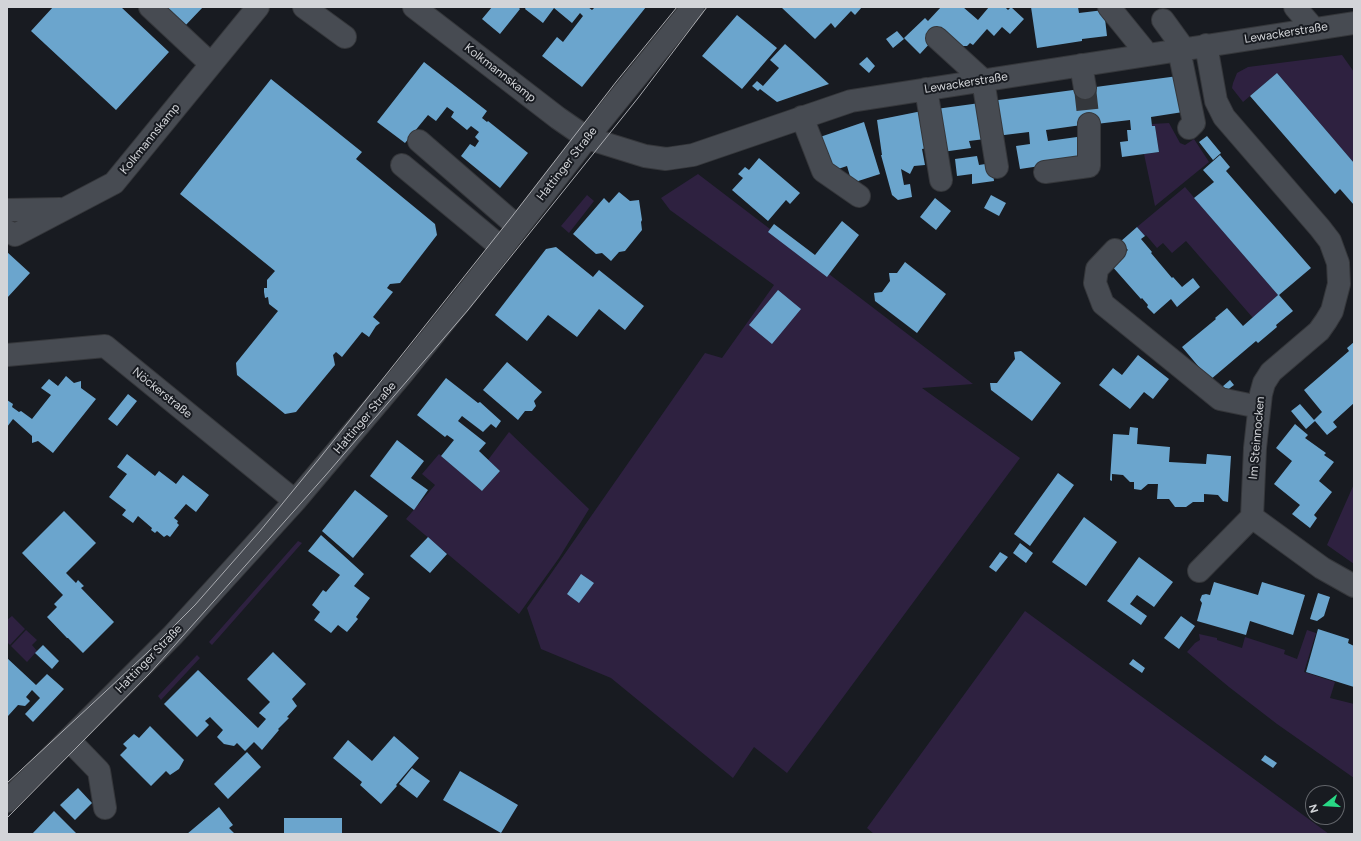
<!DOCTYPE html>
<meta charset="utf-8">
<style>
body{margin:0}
#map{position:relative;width:1361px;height:841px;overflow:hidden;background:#181b21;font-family:Figtree,sans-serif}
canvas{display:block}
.frame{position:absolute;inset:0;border:8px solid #d2d4d8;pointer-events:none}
.north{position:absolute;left:1305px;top:785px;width:40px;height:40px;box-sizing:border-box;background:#181b21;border:1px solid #62656a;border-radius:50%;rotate:253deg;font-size:11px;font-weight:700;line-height:16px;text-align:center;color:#d2d4d8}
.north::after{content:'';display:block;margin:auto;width:14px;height:18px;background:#28d885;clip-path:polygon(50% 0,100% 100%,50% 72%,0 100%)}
</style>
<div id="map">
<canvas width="1361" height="841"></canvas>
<div class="frame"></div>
<div class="north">N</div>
</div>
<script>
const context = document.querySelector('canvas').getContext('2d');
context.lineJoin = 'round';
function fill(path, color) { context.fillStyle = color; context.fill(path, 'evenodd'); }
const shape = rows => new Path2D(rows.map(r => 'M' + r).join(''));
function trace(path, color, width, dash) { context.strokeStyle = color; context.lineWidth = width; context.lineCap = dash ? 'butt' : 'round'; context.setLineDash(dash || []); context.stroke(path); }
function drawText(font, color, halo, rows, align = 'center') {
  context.font = font + ' Figtree,sans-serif'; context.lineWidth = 4; context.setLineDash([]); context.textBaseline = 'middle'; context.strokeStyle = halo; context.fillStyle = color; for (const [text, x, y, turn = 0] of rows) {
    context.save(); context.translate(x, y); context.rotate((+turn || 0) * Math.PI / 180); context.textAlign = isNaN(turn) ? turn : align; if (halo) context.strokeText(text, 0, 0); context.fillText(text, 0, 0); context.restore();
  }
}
fill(shape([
 [1342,55,1354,72,1354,163,1277,73,1243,102,1232,88,1233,83,1237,73,1248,67],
 [1169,123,1180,143,1185,145,1194,139,1209,162,1155,206,1144,154,1159,152,1155,126,1152,126,1152,124],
 [698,174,973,384,922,388,1020,458,787,773,754,747,733,778,611,678,541,649,527,608,705,353,722,358,774,285,670,210,661,198],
 [1185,187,1278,295,1253,318,1186,241,1172,253,1163,243,1157,248,1146,235,1145,236,1137,227],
 [587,195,594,201,569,233,561,226],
 [509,432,589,509,559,558,519,614,406,519,435,485,422,474,439,454,482,491,500,471,488,460],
 [1354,484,1354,564,1327,545],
 [298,541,302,543,212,645,209,642],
 [1025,611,1329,834,874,834,867,828],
 [12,616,25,629,10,645,7,642,7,620],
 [26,630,37,640,32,645,37,651,27,662,11,646],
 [1307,630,1316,633,1304,672,1335,682,1330,698,1354,704,1354,778,1277,724,1229,687,1187,652,1195,643,1200,640,1199,634,1217,638,1217,640,1242,648,1245,637,1285,650,1284,654,1297,659],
 [197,655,200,658,161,700,158,696]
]), '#2e2140');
fill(shape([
 [53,7,121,7,169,52,116,110,31,31],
 [160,7,203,7,183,28],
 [492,7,518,7,520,9,500,34,482,19],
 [526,7,588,7,592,10,595,7,646,7,582,87,542,56,557,37,563,42,583,16,580,13,572,23,554,8,543,23,525,9],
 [781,7,862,7,855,15,851,11,835,28,831,23,815,39],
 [941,7,963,7,978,20,989,7,1005,7,1008,10,1011,7,1024,19,1010,34,1002,27,994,36,987,29,973,45,970,43,967,46,960,46,932,41,920,54,904,38,925,18,928,21],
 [1031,7,1078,7,1079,13,1104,10,1107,36,1082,39,1082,41,1037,48],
 [737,15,777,48,742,89,702,56],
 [897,31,904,39,893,48,886,39],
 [785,44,794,52,829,84,777,102,760,89,758,91,752,86,757,81,763,86,779,68,770,60],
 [867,57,875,66,869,73,859,64],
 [424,62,487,111,482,118,487,122,488,121,528,153,500,188,461,156,470,144,475,147,479,141,475,137,479,132,471,126,467,130,451,117,454,112,447,107,436,121,428,115,405,143,377,122],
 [1277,73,1354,163,1354,205,1340,189,1335,194,1250,96],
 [1178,76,1183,112,1151,117,1152,126,1155,126,1159,152,1122,157,1120,142,1128,141,1127,130,1131,130,1130,120,1096,124,1096,123,1046,130,1048,141,1077,137,1080,160,1020,169,1016,146,1030,144,1029,132,996,136,991,101],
 [271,79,362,152,356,159,435,224,437,235,400,283,390,284,387,288,393,292,373,317,380,323,376,326,369,337,362,332,342,357,336,352,333,355,335,365,296,412,285,414,237,375,236,363,278,311,269,304,268,297,265,298,264,292,264,288,267,288,267,280,275,271,180,194],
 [980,103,985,139,969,141,971,148,942,152,936,109],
 [922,111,927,148,922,149,925,165,914,166,910,174,901,169,904,185,910,184,912,197,898,200,892,195,881,155,882,155,877,120],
 [864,122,880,174,852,183,847,166,832,171,820,137],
 [1207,136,1221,153,1213,160,1199,142],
 [1220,155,1230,167,1226,171,1311,268,1279,295,1293,311,1276,325,1277,327,1258,343,1256,341,1210,380,1182,347,1216,319,1215,318,1227,308,1243,326,1278,295,1194,198,1214,182,1203,170],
 [977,156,979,165,992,163,994,181,972,184,972,174,957,176,955,159],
 [759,158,800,193,790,204,786,200,768,221,732,190,743,178,738,174,745,167,749,170],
 [619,192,630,201,639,200,642,220,641,222,642,230,625,251,619,252,611,261,602,253,596,254,573,234,604,198,609,203],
 [991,195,1006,203,999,216,984,208],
 [935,198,951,211,936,230,920,217],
 [842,221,859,235,827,277,768,232,774,224,815,255],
 [1137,227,1145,236,1141,239,1152,252,1151,253,1172,278,1173,277,1182,287,1193,278,1200,287,1177,307,1171,299,1154,314,1147,307,1148,305,1142,298,1141,299,1111,265,1128,250,1120,242],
 [556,247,593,277,599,270,644,306,625,330,599,309,577,337,548,315,527,341,495,315,546,249],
 [7,252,30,273,7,298],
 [905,262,946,294,917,333,875,301,874,293,882,292,890,281,889,273,897,273],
 [778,290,801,309,772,344,749,325],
 [1354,342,1354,403,1333,422,1337,427,1327,435,1315,421,1306,429,1291,411,1300,404,1314,420,1322,412,1304,390,1349,351,1347,348],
 [1021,351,1061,383,1032,421,991,390,990,383,997,383,1015,359,1014,352],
 [1138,355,1169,379,1153,399,1144,392,1130,409,1099,385,1113,368,1122,375],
 [507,362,542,392,534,401,536,406,532,411,525,411,518,420,483,390],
 [66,376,74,383,81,381,81,388,96,399,53,453,38,441,32,443,32,436,13,419,7,427,7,400,13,404,12,407,19,412,21,411,32,419,51,395,41,388,49,379,58,386],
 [446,378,478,403,480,402,501,421,496,428,491,424,483,432,462,416,458,421,486,443,479,451,500,471,482,491,441,456,454,440,447,435,445,437,417,415],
 [1230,380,1234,385,1226,391,1222,387],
 [128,394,137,401,117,426,108,419],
 [1295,424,1308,435,1305,438,1326,453,1324,455,1334,462,1319,481,1332,492,1314,515,1317,518,1310,528,1292,514,1300,505,1274,484,1292,461,1276,448],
 [1130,427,1138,428,1137,444,1170,447,1169,462,1206,464,1207,454,1231,456,1228,502,1223,501,1218,495,1204,494,1204,502,1193,502,1186,507,1175,507,1169,499,1157,499,1158,484,1148,484,1141,490,1134,489,1134,482,1130,482,1123,475,1112,474,1112,481,1110,480,1113,434,1129,435],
 [397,440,424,461,411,478,428,490,414,510,370,476],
 [127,454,155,476,159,471,176,484,183,475,209,495,196,512,186,504,174,518,178,521,177,523,179,525,170,537,167,535,164,537,157,531,155,533,151,530,152,528,138,516,133,523,122,515,126,510,109,497,127,474,117,467],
 [1058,473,1074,485,1030,546,1014,534],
 [355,490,388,516,353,558,322,531],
 [64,511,96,543,66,573,76,583,78,580,84,586,81,588,114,622,83,653,68,638,67,638,47,617,57,607,54,604,63,595,22,553],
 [1084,517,1117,542,1086,586,1052,562],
 [321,535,364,574,354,586,370,598,356,617,358,619,347,632,338,625,331,633,314,620,320,612,312,605,323,590,326,592,340,575,308,551],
 [428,537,447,554,430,573,410,556],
 [1020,543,1033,553,1026,563,1013,553],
 [1000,552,1008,557,996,572,989,567],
 [1139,557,1173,582,1154,607,1137,595,1130,604,1147,616,1141,625,1107,601],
 [581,574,594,583,579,603,567,594],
 [1214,582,1258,595,1262,582,1305,595,1293,635,1250,621,1246,635,1197,621,1202,603,1200,600,1202,595,1206,594,1210,595],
 [1318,593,1330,597,1324,616,1317,621,1310,619],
 [1181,616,1195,626,1179,649,1164,638],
 [1318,629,1349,639,1348,643,1354,646,1354,687,1306,672],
 [43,645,59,661,52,669,35,653],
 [273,652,306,684,292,699,297,706,287,717,289,718,278,729,279,730,262,750,254,742,245,751,237,743,234,746,224,744,217,737,223,730,210,717,205,721,209,725,197,737,164,704,198,670,258,728,266,719,259,713,270,702,247,679],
 [7,658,36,685,47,674,64,689,33,722,25,714,40,698,32,690,26,697,30,701,25,706,18,705,8,716,7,715],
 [1133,659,1145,668,1142,673,1129,664],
 [150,726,184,760,179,769,170,775,166,771,151,786,120,755,127,748,123,744,134,734,139,738],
 [394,736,419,758,396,785,397,786,381,804,360,785,362,782,333,758,348,740,372,761],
 [247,752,261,767,228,799,214,784],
 [1265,755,1277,763,1273,768,1261,760],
 [412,768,430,781,417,798,399,784],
 [460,771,518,805,501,833,443,800],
 [78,788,92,803,75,820,60,805],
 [219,807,233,825,229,828,235,834,187,834],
 [54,811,77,834,32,834],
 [284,818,342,818,342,834,284,834]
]), '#6ba5cd');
trace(shape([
 [1085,88,1089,124]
]), '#34373c', 22, [22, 11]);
const minor = shape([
 [150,7,211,64],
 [304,7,345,37],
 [414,7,558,118,587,138,645,156,666,159,693,155,851,101,1354,23],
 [1109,7,1148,55],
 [1295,7,1314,29],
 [1163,20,1184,49],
 [937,38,983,80,997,167],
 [1206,45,1216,101,1224,117,1320,228,1330,241,1338,263,1339,284,1332,311,1326,321,1319,331,1271,372,1264,383,1261,394,1255,448,1252,517,1322,568,1354,586],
 [1179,50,1194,123,1189,128],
 [1081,65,1085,88],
 [926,89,941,180],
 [802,117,823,171,859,196],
 [419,141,518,227],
 [402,165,502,248],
 [1045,172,1089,166,1089,124],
 [7,210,60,209],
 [7,231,15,235,114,183,258,7],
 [1115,250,1097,269,1095,283,1103,304,1220,399,1259,407],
 [7,355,105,346,295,501],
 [1199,571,1252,517],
 [69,740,99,771,105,808],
 [7,801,173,635,295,501,403,373,468,292,587,138,693,7]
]);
trace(minor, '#35373b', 24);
trace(minor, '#474b52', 22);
trace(shape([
 [7,783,147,653,195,605,260,531,319,459,510,219,616,82,677,7],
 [7,818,150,673,325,476,438,345,468,310,638,98,707,7]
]), '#aaacb1', 1);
drawText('12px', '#d2d4d8', '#181b21', [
 ["Lewackerstraße",1286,33,-9],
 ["Kolkmannskamp",500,73,38],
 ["Lewackerstraße",966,83,-9],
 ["Kolkmannskamp",150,139,-51],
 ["Hattinger Straße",567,164,-52],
 ["Nöckerstraße",162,393,39],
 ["Hattinger Straße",365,418,-50],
 ["Im Steinnocken",1257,438,-85],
 ["Hattinger Straße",149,659,-46]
]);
</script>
